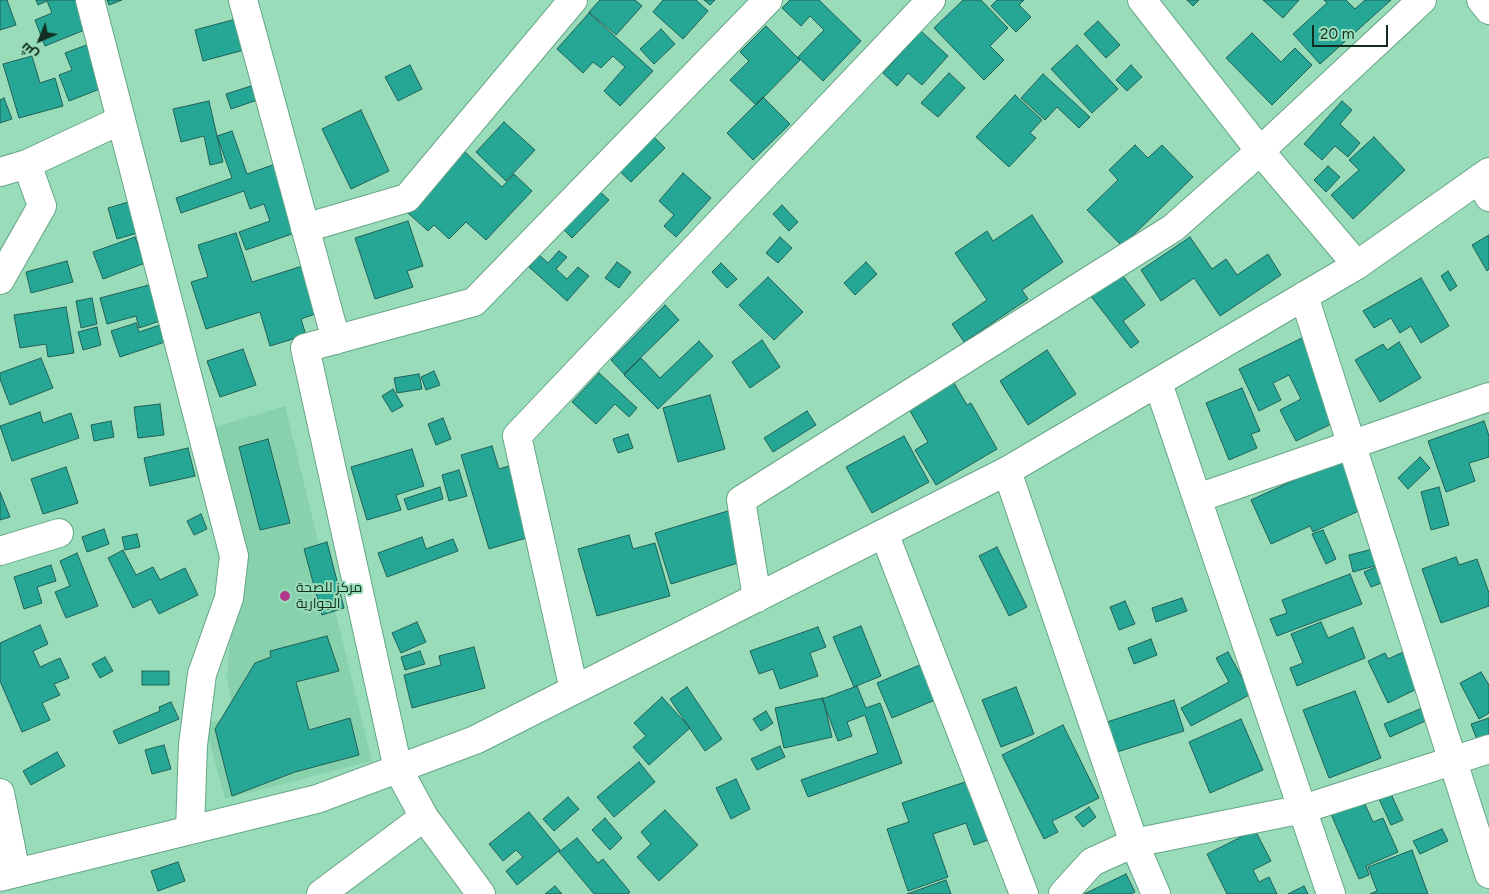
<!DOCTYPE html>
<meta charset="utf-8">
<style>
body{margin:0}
#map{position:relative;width:1489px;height:894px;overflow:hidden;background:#99dcba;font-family:Figtree,Cairo,sans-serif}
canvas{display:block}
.north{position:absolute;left:15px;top:15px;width:50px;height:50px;-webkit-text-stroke:4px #99dcba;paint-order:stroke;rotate:224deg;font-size:14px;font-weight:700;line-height:20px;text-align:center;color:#122e21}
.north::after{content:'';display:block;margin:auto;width:18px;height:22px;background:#122e21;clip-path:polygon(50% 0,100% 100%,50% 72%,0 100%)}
.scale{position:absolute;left:1312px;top:25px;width:76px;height:22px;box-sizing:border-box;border:2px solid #122e21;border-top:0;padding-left:6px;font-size:15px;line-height:18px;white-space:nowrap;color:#122e21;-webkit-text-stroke:4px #99dcba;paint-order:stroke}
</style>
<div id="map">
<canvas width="1489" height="894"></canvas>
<div class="north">ش</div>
<div class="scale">20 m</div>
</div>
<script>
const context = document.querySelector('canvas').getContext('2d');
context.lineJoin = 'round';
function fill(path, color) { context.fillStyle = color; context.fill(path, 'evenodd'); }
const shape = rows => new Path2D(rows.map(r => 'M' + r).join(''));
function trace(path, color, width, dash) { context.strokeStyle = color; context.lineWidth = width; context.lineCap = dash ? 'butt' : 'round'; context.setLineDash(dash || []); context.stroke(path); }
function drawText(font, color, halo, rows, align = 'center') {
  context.font = font + ' Figtree,Cairo,sans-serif'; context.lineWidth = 4; context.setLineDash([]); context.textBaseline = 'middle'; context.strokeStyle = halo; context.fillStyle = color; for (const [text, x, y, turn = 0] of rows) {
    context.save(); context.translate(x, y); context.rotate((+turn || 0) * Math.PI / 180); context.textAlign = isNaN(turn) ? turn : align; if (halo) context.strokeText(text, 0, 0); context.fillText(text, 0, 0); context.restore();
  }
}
fill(shape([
 [285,406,372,761,225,799,205,724,233,716,227,677,230,637,247,556,212,428]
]), '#87d2ad');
const building = shape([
 [0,0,7,0,16,25,0,30,0,0],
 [36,0,76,0,87,29,45,46,35,20,52,13,47,1,38,5,36,0],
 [107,0,122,0,109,5,107,0],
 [600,0,635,0,642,6,616,35,589,12,600,0],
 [663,0,696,0,708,11,683,39,653,12,663,0],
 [704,0,715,0,710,5,704,0],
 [790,0,819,0,861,41,823,81,798,57,824,30,810,16,801,26,782,8,790,0],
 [963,0,981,0,1008,28,990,46,1004,60,984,80,934,28,963,0],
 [997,0,1024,0,1019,5,1031,17,1016,32,991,6,997,0],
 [1187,0,1199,0,1193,6,1187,0],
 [1263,0,1299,0,1283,18,1263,0],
 [1324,0,1346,0,1355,9,1365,0,1391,0,1320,64,1293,34,1327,3,1324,0],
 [589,13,653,71,620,106,604,91,625,67,613,56,601,68,593,62,583,73,557,49,589,13],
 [236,19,244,50,203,61,195,30,236,19],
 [1098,21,1120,45,1106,58,1084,34,1098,21],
 [766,26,800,60,756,105,730,80,749,61,740,52,766,26],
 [661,29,675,44,654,64,640,49,661,29],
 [921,31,948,56,922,85,908,73,897,86,883,73,921,31],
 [1252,33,1281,62,1295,48,1312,65,1272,105,1226,58,1252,33],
 [92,43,105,87,69,101,59,75,72,70,65,53,92,43],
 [1077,45,1118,89,1092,113,1051,69,1077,45],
 [32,56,40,83,55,78,63,106,19,118,3,64,32,56],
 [410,65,422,89,398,101,385,77,410,65],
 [1131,65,1142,77,1127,91,1116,80,1131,65],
 [949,73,965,88,938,117,921,103,949,73],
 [1043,74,1090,117,1079,128,1057,107,1045,120,1021,98,1043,74],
 [270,80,275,94,231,109,226,94,270,80],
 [1015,95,1042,120,1030,133,1036,138,1009,167,976,137,1015,95],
 [763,97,790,124,753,160,727,133,763,97],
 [4,98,12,119,0,123,0,100,4,98],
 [209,101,223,162,210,165,204,136,181,142,173,109,209,101],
 [1342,101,1352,110,1340,124,1360,143,1348,157,1335,146,1322,160,1304,144,1342,101],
 [361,110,389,171,351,189,322,129,361,110],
 [504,122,535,150,506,181,476,152,504,122],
 [646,129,665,148,631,182,612,164,646,129],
 [232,131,247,174,287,160,312,227,246,250,239,232,270,221,264,204,250,209,244,191,181,213,176,198,232,178,217,136,232,131],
 [1374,137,1405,170,1353,219,1331,195,1359,170,1349,160,1374,137],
 [1135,145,1148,158,1162,145,1193,177,1122,246,1087,210,1118,180,1109,170,1135,145],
 [465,152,502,187,514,174,532,191,486,240,466,222,449,239,434,225,428,231,408,213,465,152],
 [1328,166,1340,177,1326,192,1314,180,1328,166],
 [683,173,711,198,676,237,664,226,674,215,659,201,683,173],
 [595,187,609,200,572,238,558,224,595,187],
 [132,201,141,232,117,239,108,208,132,201],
 [782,205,798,222,789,231,773,214,782,205],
 [1032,215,1063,262,1022,290,1028,299,964,342,952,324,987,300,955,253,987,231,993,241,1032,215],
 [408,221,423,266,407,271,413,287,375,299,355,238,408,221],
 [236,233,252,282,315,262,321,312,301,319,306,335,270,346,260,312,206,329,191,282,208,277,198,245,236,233],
 [1489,235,1489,269,1487,271,1472,245,1489,235],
 [135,237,145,263,103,279,93,252,135,237],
 [780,237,792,248,778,263,766,253,780,237],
 [1190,237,1212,269,1226,259,1237,275,1268,254,1281,275,1220,316,1194,278,1161,301,1141,270,1190,237],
 [559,251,567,257,556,269,567,279,578,267,589,276,567,301,529,267,539,255,548,263,559,251],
 [67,261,73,282,31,293,26,272,67,261],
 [617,262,631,272,619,288,605,278,617,262],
 [866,262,877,274,855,295,844,283,866,262],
 [721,263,737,279,727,288,712,272,721,263],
 [1448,271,1457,286,1450,291,1441,276,1448,271],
 [1120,272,1145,305,1123,321,1139,342,1131,348,1090,295,1120,272],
 [768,277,803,312,774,340,739,305,768,277],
 [1421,278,1449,326,1421,343,1411,326,1400,333,1391,318,1374,328,1363,311,1421,278],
 [149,285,160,321,139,328,136,316,107,324,100,298,149,285],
 [92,298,97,324,81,328,76,301,92,298],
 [665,305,679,320,624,374,611,360,665,305],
 [66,307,74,353,48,357,46,344,20,348,14,315,66,307],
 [136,323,139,332,160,325,165,342,120,357,111,331,136,323],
 [97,327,101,345,83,350,78,332,97,327],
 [1310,334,1350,415,1296,441,1280,410,1301,399,1289,375,1273,383,1281,400,1259,411,1239,369,1310,334],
 [762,340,780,367,750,388,732,362,762,340],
 [699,341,713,356,658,409,624,375,641,358,660,378,699,341],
 [1399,342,1421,378,1380,402,1355,360,1383,344,1387,350,1399,342],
 [243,349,256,385,220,397,207,361,243,349],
 [1047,350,1076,394,1028,425,1000,381,1047,350],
 [41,358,53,388,10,405,0,379,0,373,41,358],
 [434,371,440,385,426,390,421,377,434,371],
 [599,373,637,408,629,417,615,404,596,424,572,402,599,373],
 [419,374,422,389,397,393,394,378,419,374],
 [951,378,967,405,971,403,997,449,936,485,915,450,928,442,906,404,951,378],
 [1242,388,1260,431,1251,434,1257,448,1229,460,1206,403,1242,388],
 [393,389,403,406,392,412,382,396,393,389],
 [710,395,725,449,678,462,663,408,710,395],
 [160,404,164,435,138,438,134,407,160,404],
 [807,411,816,425,773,452,764,438,807,411],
 [40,412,43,423,71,413,79,438,12,461,0,426,40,412],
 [443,418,451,439,436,445,428,424,443,418],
 [111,421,114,437,94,441,91,425,111,421],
 [1484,421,1489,436,1489,457,1469,463,1475,481,1446,492,1428,441,1484,421],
 [628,434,633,448,618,453,613,439,628,434],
 [904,436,929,482,872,513,846,467,904,436],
 [268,439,290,523,260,530,239,447,268,439],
 [492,446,499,469,512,465,533,536,489,549,461,455,492,446],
 [188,448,195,476,150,486,144,458,188,448],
 [412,449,424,486,396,495,401,510,367,520,351,467,412,449],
 [1351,454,1374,504,1313,532,1310,526,1271,544,1251,500,1351,454],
 [1420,457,1430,468,1408,489,1398,478,1420,457],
 [66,467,78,503,43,514,31,479,66,467],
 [459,470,467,496,449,501,442,475,459,470],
 [440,487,443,499,408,510,404,499,440,487],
 [1439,487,1449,525,1431,530,1421,492,1439,487],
 [0,492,10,517,0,520,0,492],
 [741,507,757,557,671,584,655,533,741,507],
 [201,514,207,529,194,535,187,521,201,514],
 [104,529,109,544,87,552,82,537,104,529],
 [1323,530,1336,559,1326,564,1312,534,1323,530],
 [137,534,140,547,125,550,122,537,137,534],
 [629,535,633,549,655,543,670,596,597,616,578,549,629,535],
 [422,537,426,549,453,539,458,551,387,577,378,553,422,537],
 [327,542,344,608,322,615,304,549,327,542],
 [1385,546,1389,562,1353,572,1349,555,1385,546],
 [997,547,1027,607,1009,616,979,556,997,547],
 [123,550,136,575,153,567,160,580,185,568,198,595,159,614,151,599,133,608,108,558,123,550],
 [77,553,98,606,66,618,55,592,70,586,60,561,77,553],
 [1456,557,1459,565,1477,559,1489,593,1489,606,1441,623,1422,569,1456,557],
 [1385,563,1392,579,1371,587,1364,572,1385,563],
 [51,565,56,581,37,587,42,603,24,609,14,577,51,565],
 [1350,574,1362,604,1277,636,1270,619,1287,613,1282,600,1350,574],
 [1182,598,1187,611,1156,622,1152,608,1182,598],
 [1125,601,1135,624,1119,630,1110,607,1125,601],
 [417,622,426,642,401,653,392,633,417,622],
 [1321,622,1328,638,1353,627,1365,658,1297,686,1290,668,1303,663,1291,634,1321,622],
 [40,625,48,644,33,651,40,667,60,658,69,678,54,684,60,695,42,703,50,720,22,732,0,681,0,643,40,625],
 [861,626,881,676,854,687,833,637,861,626],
 [818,627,826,647,810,653,818,676,780,689,773,669,759,674,750,651,818,627],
 [327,636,339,671,296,682,309,730,350,718,359,755,295,772,232,796,215,729,255,663,271,657,270,651,327,636],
 [1151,639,1157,655,1134,664,1128,648,1151,639],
 [474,647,485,688,412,708,404,675,441,665,439,656,474,647],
 [1412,648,1429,683,1388,703,1368,661,1385,653,1388,659,1412,648],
 [420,651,425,664,405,670,401,657,420,651],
 [1228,652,1251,694,1191,726,1181,708,1229,682,1216,658,1228,652],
 [105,657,113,671,100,678,92,664,105,657],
 [927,662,942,697,892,718,877,683,927,662],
 [142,671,169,671,169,685,142,685,142,671],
 [1481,672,1489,685,1489,713,1479,719,1460,683,1481,672],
 [857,686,866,708,880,703,902,763,808,797,801,780,878,753,865,715,847,722,852,736,838,741,822,699,857,686],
 [687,687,722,739,705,751,670,699,687,687],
 [1016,687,1034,734,1001,747,982,700,1016,687],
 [1355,691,1381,758,1329,778,1303,710,1355,691],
 [662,697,690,728,649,765,633,747,646,736,634,723,662,697],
 [823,698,832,737,784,748,775,708,823,698],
 [1174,700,1184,731,1117,752,1107,722,1174,700],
 [171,702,179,719,119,744,113,731,160,711,159,707,171,702],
 [1427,706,1432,718,1390,737,1384,724,1427,706],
 [766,711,773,723,761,731,753,719,766,711],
 [1489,718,1489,741,1479,745,1471,724,1489,718],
 [1241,719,1263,770,1210,793,1189,742,1241,719],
 [1063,725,1099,798,1052,821,1058,832,1044,839,1002,755,1063,725],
 [164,745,171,769,152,774,145,750,164,745],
 [780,746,785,757,757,770,751,759,780,746],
 [57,752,65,766,31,785,23,771,57,752],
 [639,762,655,782,614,817,597,797,639,762],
 [736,779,750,809,731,819,716,788,736,779],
 [974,779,994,838,974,845,966,823,933,834,948,877,908,891,887,829,909,822,902,803,974,779],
 [1391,794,1403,820,1391,825,1379,799,1391,794],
 [568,797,579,809,554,831,543,819,568,797],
 [1363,800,1373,822,1383,818,1398,852,1366,866,1369,875,1359,879,1331,814,1363,800],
 [1089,807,1096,817,1083,827,1075,817,1089,807],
 [665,810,698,845,659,881,637,857,651,844,641,832,665,810],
 [529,812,560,850,517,885,506,871,523,857,516,850,503,861,489,844,529,812],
 [605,818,622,838,610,850,592,830,605,818],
 [1442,829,1448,841,1420,854,1413,841,1442,829],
 [1255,830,1271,861,1253,870,1259,882,1269,877,1277,894,1227,894,1207,854,1255,830],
 [577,838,598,863,603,859,630,892,628,894,594,894,559,852,577,838],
 [1412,850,1428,894,1370,894,1377,891,1368,867,1412,850],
 [178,862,185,881,158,891,151,871,178,862],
 [1126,874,1135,892,1131,894,1084,894,1126,874],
 [946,880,951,894,907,894,946,880],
 [555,886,562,894,545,894,555,886],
 [1304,886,1308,894,1288,894,1304,886]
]);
fill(building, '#26a796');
trace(building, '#206057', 1);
const minor = shape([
 [90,0,234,556,229,598,202,674,193,745,190,830],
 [243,0,336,340],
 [1142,0,1260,151,1357,265],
 [1481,0,1489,10],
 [27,164,121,120],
 [0,172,27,164,42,206,0,280],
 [1479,179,1489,197],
 [305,228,407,198,573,0],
 [1304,296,1489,874],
 [1158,383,1331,894],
 [1198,498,1489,397],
 [884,533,1024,894],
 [0,551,59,533],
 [757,598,741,500,1173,228,1260,151,1422,0],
 [574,690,517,436,931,0],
 [0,793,16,873],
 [0,877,317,799,475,740,1007,471],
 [321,894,424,817],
 [481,894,424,817,398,769,305,348,474,302,768,0],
 [1063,894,1092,862,1134,843,1303,809,1489,749]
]);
const major = shape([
 [1156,894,1134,843,1007,471,1357,265,1489,172]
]);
trace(minor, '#65a686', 30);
trace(major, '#65a686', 30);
trace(minor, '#fff', 28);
trace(major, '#fff', 28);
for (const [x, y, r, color] of [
 [285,596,6,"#b0378c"]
]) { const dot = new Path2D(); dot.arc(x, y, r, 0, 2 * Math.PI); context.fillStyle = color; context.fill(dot); trace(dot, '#99dcba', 2); }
drawText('14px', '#122e21', '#99dcba', [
 ["مركز للصحة",296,588],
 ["الجوارية",296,604]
], 'left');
</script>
